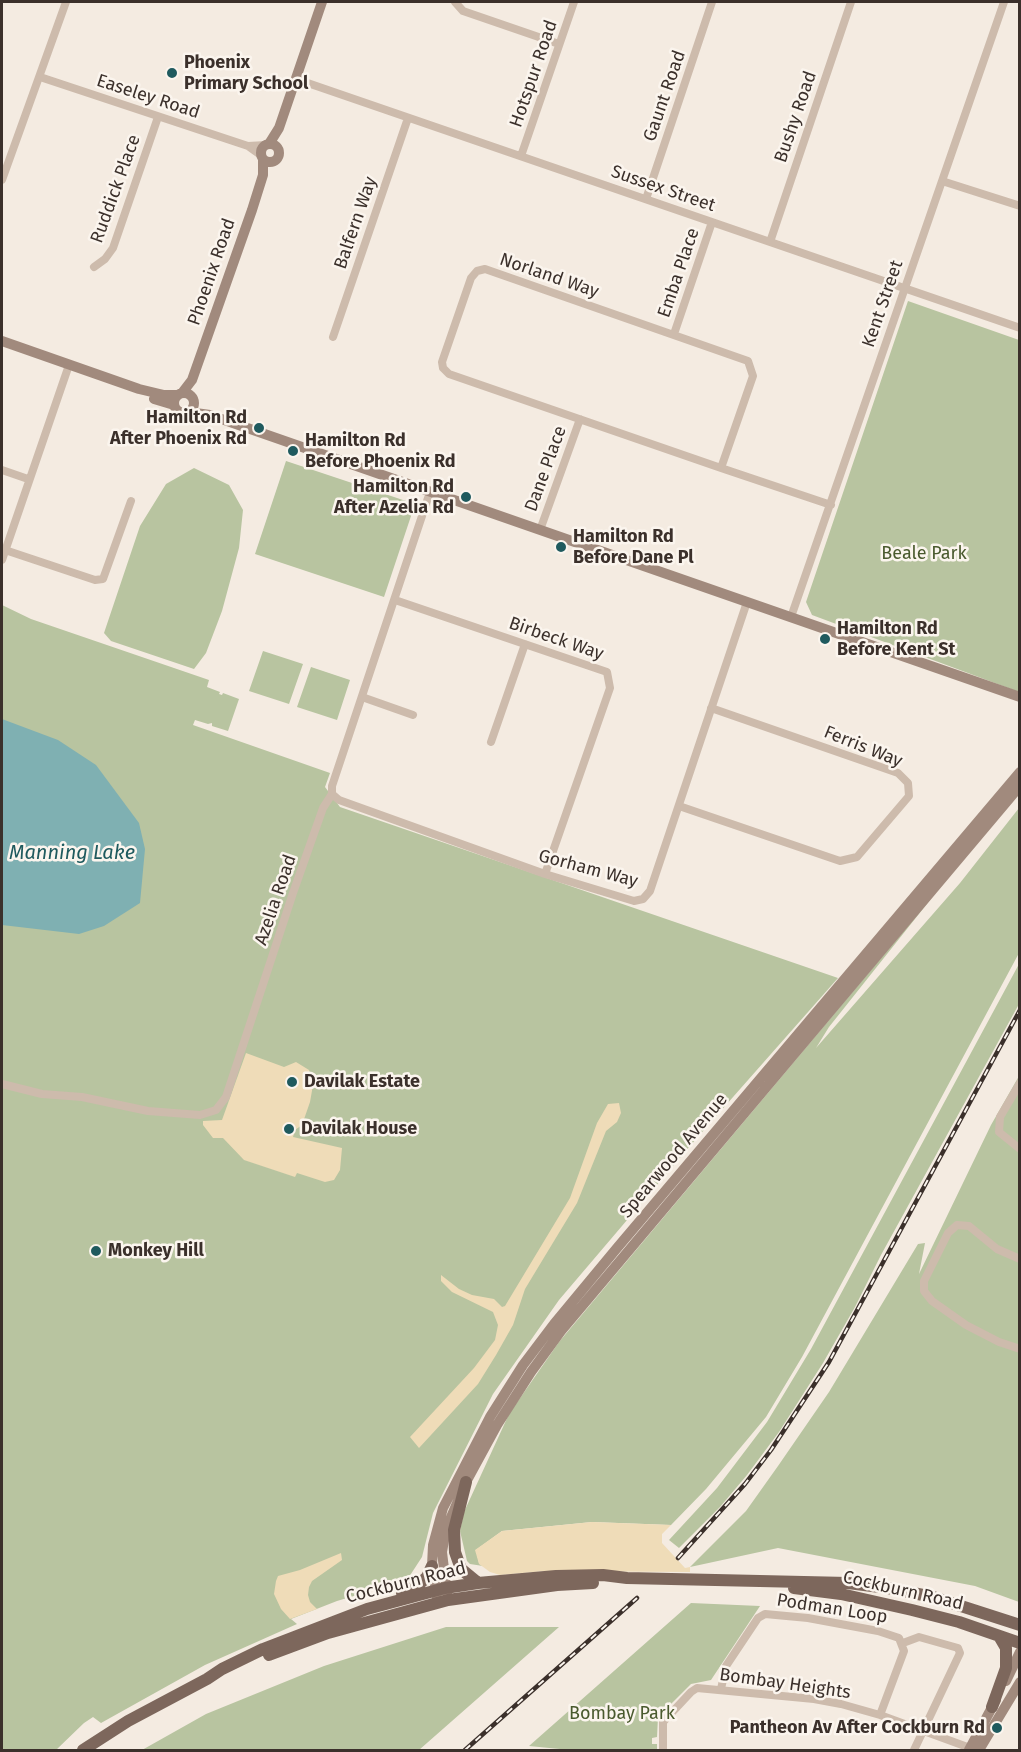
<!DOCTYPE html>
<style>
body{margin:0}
#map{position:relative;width:1021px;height:1752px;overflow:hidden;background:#f4ebe1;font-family:"Fira Sans",sans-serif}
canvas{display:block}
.frame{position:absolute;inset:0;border:3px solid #3b302b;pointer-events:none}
</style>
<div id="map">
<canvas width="1021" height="1752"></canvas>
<div class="frame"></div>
</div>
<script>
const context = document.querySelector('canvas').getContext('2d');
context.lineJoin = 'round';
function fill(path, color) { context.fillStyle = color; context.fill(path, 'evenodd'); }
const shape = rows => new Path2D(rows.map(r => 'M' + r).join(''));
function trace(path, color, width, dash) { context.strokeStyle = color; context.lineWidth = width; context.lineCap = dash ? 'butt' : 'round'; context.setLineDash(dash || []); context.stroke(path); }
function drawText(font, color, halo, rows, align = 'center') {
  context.font = font + ' "Fira Sans",sans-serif'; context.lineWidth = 5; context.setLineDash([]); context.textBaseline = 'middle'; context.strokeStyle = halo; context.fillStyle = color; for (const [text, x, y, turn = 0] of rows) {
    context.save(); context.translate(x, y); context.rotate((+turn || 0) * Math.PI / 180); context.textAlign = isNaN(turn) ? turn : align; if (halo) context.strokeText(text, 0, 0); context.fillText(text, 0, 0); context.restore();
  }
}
fill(shape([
 [908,301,1019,340,1019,692,812,615,806,602],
 [286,461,415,504,384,597,255,554],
 [194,468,229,485,243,510,239,548,222,611,206,653,194,669,111,641,104,633,140,526,166,484],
 [2,605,31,619,209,680,207,687,220,692,219,694,222,695,223,693,239,699,228,731,212,726,212,723,208,724,195,720,193,725,330,773,325,787,340,807,838,978,696,1139,559,1300,493,1394,433,1513,422,1557,407,1580,337,1601,291,1619,297,1624,205,1665,101,1723,93,1717,84,1723,56,1750,2,1750],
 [263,651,303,664,289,704,249,691],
 [311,667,350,680,337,720,297,707],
 [1019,808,1019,953,802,1357,766,1417,706,1489,671,1525,592,1522,502,1531,476,1550,479,1563,483,1566,470,1564,467,1561,460,1531,464,1512,509,1414,559,1342,934,895,829,1027,816,1048,960,883],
 [1019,964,1019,1004,881,1255,855,1307,823,1363,779,1432,747,1475,720,1507,679,1548,669,1540,717,1488,767,1422,811,1349],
 [1019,1076,1019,1602,975,1586,778,1548,690,1567,746,1511,778,1466,829,1392,918,1244,925,1243,919,1274,991,1125],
 [691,1603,760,1606,711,1680,691,1684,658,1717,657,1737,652,1738,652,1744,657,1744,657,1750,570,1750,529,1746],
 [446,1627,559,1627,419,1750,142,1750,206,1714,324,1666]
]), '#b8c4a0');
fill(shape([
 [246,1053,284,1067,296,1062,309,1070,313,1085,310,1102,302,1125,295,1130,293,1137,342,1148,340,1170,334,1180,325,1182,297,1173,295,1177,244,1160,223,1138,213,1138,203,1125,203,1121,222,1120],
 [619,1103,621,1113,617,1122,606,1131,577,1203,525,1289,513,1325,496,1355,478,1384,419,1448,410,1437,474,1368,495,1340,498,1325,493,1312,452,1292,441,1281,441,1275,459,1289,472,1295,494,1299,502,1307,505,1306,570,1198,597,1123,608,1104],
 [592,1522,671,1525,662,1534,662,1543,685,1568,690,1567,690,1572,545,1571,500,1575,490,1572,479,1564,475,1550,502,1531],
 [341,1553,342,1560,312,1581,309,1587,308,1595,310,1602,317,1609,290,1619,281,1609,274,1594,276,1581,278,1576,300,1570]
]), '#efdcb8');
fill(shape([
 [2,719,58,740,96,765,139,823,145,849,140,903,104,926,79,934,2,925]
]), '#7fb0b2');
trace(shape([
 [455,2,463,11,559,44],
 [40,77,248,146,262,156],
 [296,79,1020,328],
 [248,146,266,145],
 [521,156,574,2],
 [2,180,66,2],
 [942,181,1020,206],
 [646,199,712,2],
 [770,242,851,2],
 [94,267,105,259,113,248,158,117],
 [674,334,712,222],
 [333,337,408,118],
 [721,468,753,376,748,361,485,269,477,271,471,278,442,362,443,368,449,374,721,468,831,505],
 [2,470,28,479],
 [540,530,580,419],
 [5,550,95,580,103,579,131,501],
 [2,560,69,365],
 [395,600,607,672,610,688,545,874],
 [791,617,1004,2],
 [362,697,413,715],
 [491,742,525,644],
 [332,794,339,800,545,874,634,901,643,899,650,891,747,602],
 [679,806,840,861,857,857,909,796,908,783,898,773,711,708],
 [1020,1083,1000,1117,999,1132,1020,1149],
 [2,1084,42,1094,82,1097,148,1111,200,1115,216,1110,226,1097,293,893,323,808,332,794,332,786,430,492],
 [1020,1259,997,1249,969,1226,957,1225,948,1233,924,1281,924,1291,932,1301,966,1325,999,1342,1020,1349],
 [903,1643,919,1637,958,1648,960,1653,914,1750],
 [721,1689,726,1666,758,1618,765,1614,808,1618,878,1631,899,1638,904,1651,880,1715],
 [663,1750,663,1722,691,1692,697,1688,814,1699,841,1704,880,1715,973,1749]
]), '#cdbbac', 8);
trace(shape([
 '261 153a9 9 0 1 1 18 0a9 9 0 1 1-18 0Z',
 [269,144,279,128,322,2],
 [2,341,139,389,164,395,178,395],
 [182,393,192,380,252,210,263,175,263,159],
 '174 403a10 10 0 1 1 20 0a10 10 0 1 1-20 0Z',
 [154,399,174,405],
 [188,412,210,415,1020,697],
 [447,1594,442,1552,446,1529,466,1482,497,1425,531,1372,561,1331,1020,786],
 [437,1597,432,1566,433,1545,443,1508,490,1417,523,1365,554,1324,617,1248,1020,772],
 [1006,1681,1020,1652],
 [969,1750,996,1700],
 [979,1750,1020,1682]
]), '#a18a7d', 10);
trace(shape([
 [466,1482,454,1530,455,1552,461,1569,478,1583],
 [794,1588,841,1594,912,1610,959,1622,1020,1643],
 [402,1593,417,1586,427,1577,432,1566],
 [269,1655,328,1633,448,1600,557,1585,593,1583],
 [992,1707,1006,1668,1006,1648,999,1636],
 [83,1750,128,1721,207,1679,222,1669,263,1649,367,1609,445,1588,478,1583,556,1576,603,1575,627,1578,848,1583,888,1588,933,1597,1020,1625]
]), '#7d675c', 12);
const rail = shape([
 [678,1558,745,1484,771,1450,829,1362,1020,1010],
 [465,1750,637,1598]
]);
trace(rail, '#3b302b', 4.5);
trace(rail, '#fbf5ee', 2, [7]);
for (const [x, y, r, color] of [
 [172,73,6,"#1f5a5e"],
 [259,428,6,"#1f5a5e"],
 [293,451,6,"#1f5a5e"],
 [466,497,6,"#1f5a5e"],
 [561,547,6,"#1f5a5e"],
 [825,639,6,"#1f5a5e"],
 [292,1082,6,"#1f5a5e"],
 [289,1129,6,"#1f5a5e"],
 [96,1251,6,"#1f5a5e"],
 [997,1728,6,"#1f5a5e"]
]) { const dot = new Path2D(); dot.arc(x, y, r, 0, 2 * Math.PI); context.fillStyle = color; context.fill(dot); trace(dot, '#fbf5ee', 2); }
drawText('bold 18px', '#3b302b', '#fbf5ee', [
 ["Phoenix",184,63],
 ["Primary School",184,84],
 ["Hamilton Rd",247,418,"right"],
 ["After Phoenix Rd",247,439,"right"],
 ["Hamilton Rd",305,441],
 ["Before Phoenix Rd",305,462],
 ["Hamilton Rd",454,487,"right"],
 ["After Azelia Rd",454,508,"right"],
 ["Hamilton Rd",573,537],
 ["Before Dane Pl",573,558],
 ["Hamilton Rd",837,629],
 ["Before Kent St",837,650],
 ["Davilak Estate",304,1082],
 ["Davilak House",301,1129],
 ["Monkey Hill",108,1251],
 ["Pantheon Av After Cockburn Rd",985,1728,"right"]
], 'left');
drawText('18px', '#3b302b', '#fbf5ee', [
 ["Hotspur Road",534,74,-71],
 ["Gaunt Road",665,96,-71],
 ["Easeley Road",148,97,18],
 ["Bushy Road",796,117,-71],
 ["Ruddick Place",116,189,-70],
 ["Sussex Street",663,189,19],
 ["Balfern Way",356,223,-71],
 ["Phoenix Road",212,272,-71],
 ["Emba Place",679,273,-71],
 ["Norland Way",549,276,19],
 ["Kent Street",883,304,-71],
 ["Dane Place",546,469,-70],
 ["Birbeck Way",556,639,19],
 ["Ferris Way",863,747,22],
 ["Gorham Way",588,869,15],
 ["Azelia Road",276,900,-71],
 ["Spearwood Avenue",674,1156,-50],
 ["Cockburn Road",406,1583,-14],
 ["Cockburn Road",903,1591,13],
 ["Podman Loop",832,1609,9],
 ["Bombay Heights",785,1684,8]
]);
drawText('18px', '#4a5a2e', '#fbf5ee', [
 ["Beale Park",924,554],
 ["Bombay Park",622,1714]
]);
drawText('italic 20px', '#1f5a5e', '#fbf5ee', [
 ["Manning Lake",72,853]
]);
</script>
